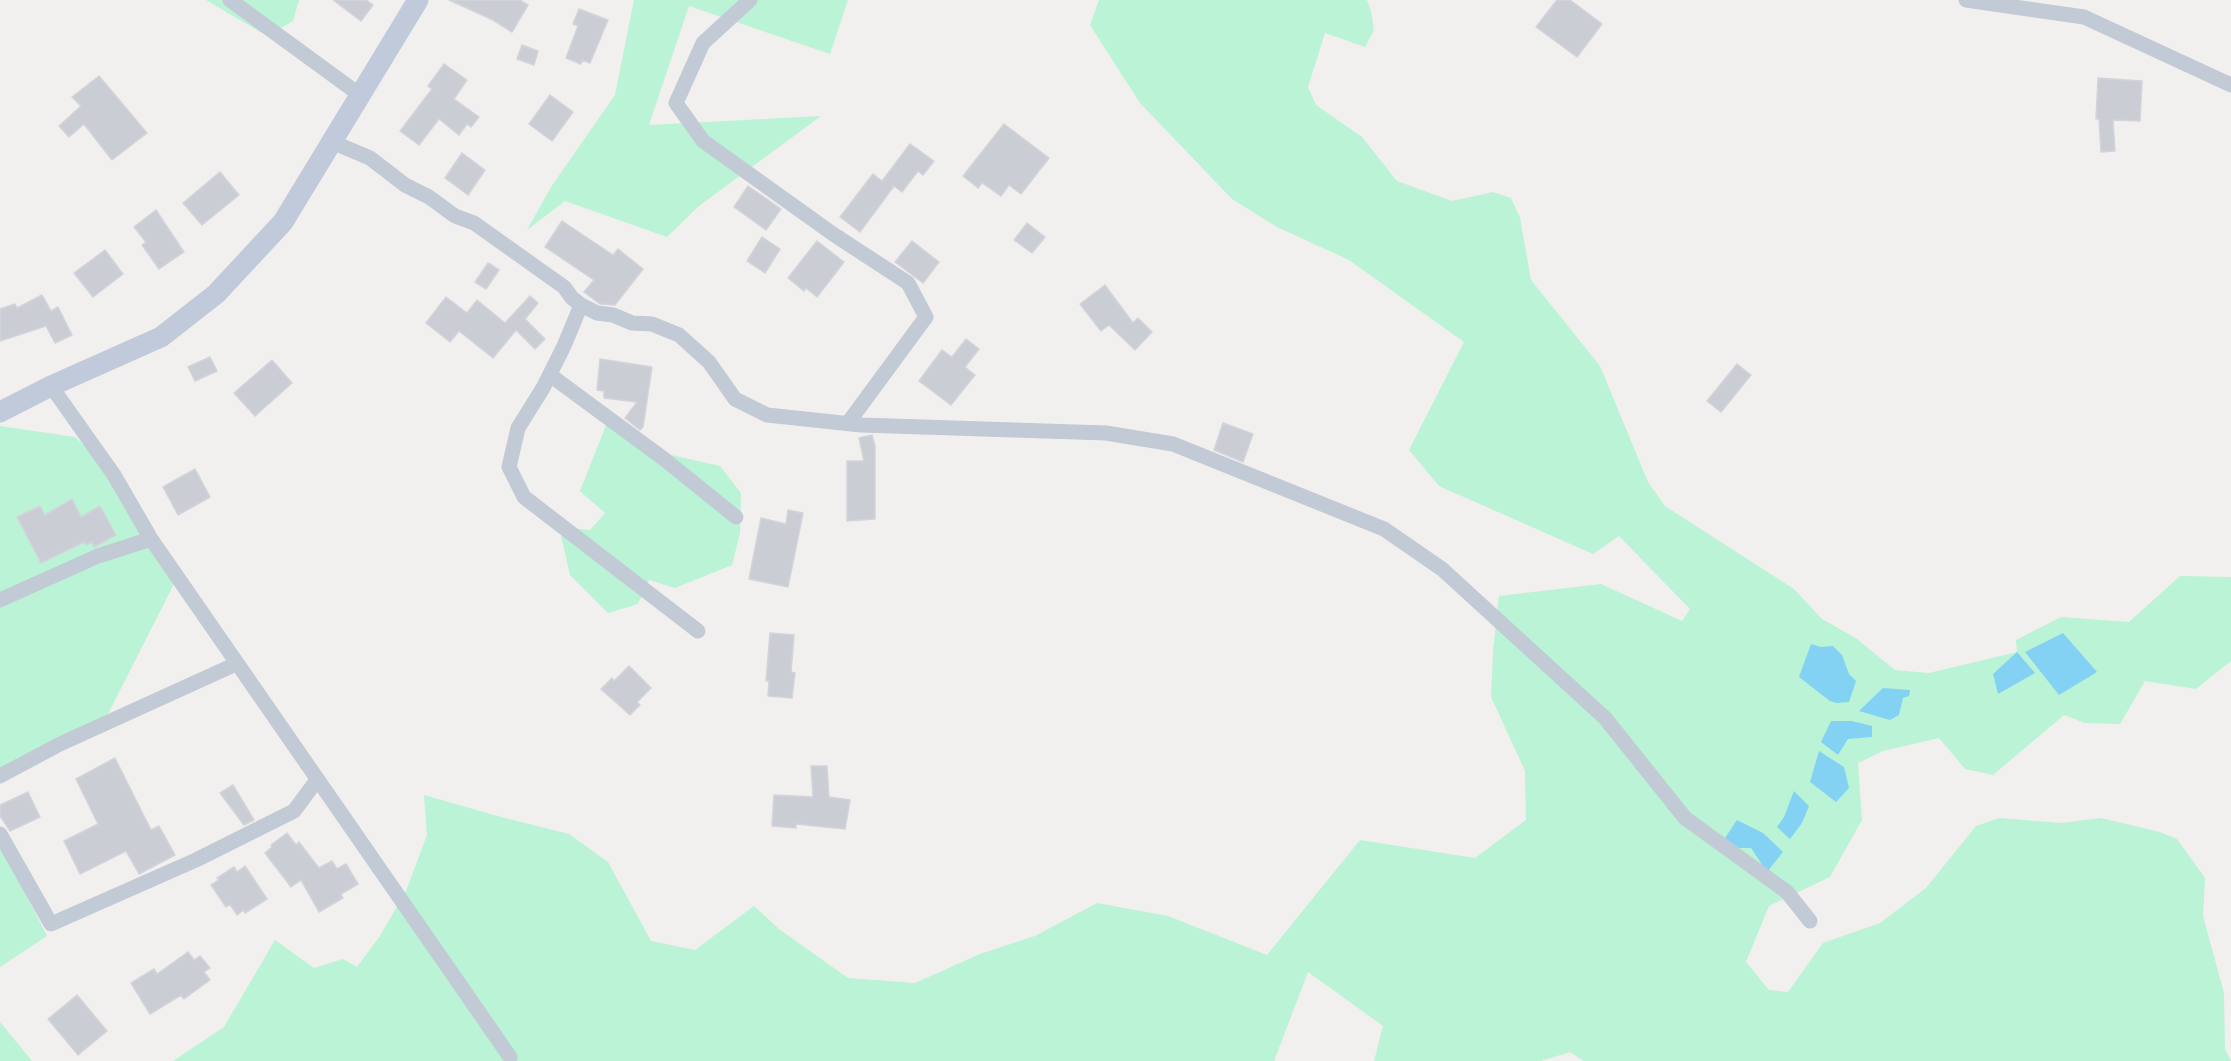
<!DOCTYPE html>
<style>
body{margin:0}
canvas{display:block;background:#f2efef}
</style>
<canvas width="2231" height="1061"></canvas>
<script>
const context = document.querySelector('canvas').getContext('2d');
context.lineJoin = 'round';
function fill(path, color) { context.fillStyle = color; context.fill(path, 'evenodd'); }
const shape = rows => new Path2D(rows.map(r => 'M' + r).join(''));
function trace(path, color, width, dash) { context.strokeStyle = color; context.lineWidth = width; context.lineCap = dash ? 'butt' : 'round'; context.setLineDash(dash || []); context.stroke(path); }
fill(shape([
 [206,0,299,0,293,21,267,36],
 [634,0,848,0,830,54,689,6,649,125,821,116,699,206,667,237,565,201,527,230,551,187,615,95],
 [1099,0,1367,0,1371,11,1374,30,1365,47,1325,33,1308,87,1316,105,1362,137,1397,181,1452,201,1493,192,1511,198,1520,218,1531,280,1600,366,1648,482,1665,506,1794,589,1822,619,1857,639,1895,670,1929,673,2017,652,2016,640,2061,617,2129,622,2180,576,2231,577,2231,661,2196,689,2145,681,2120,724,2085,723,2064,715,1993,775,1965,769,1939,738,1883,751,1858,763,1862,820,1830,877,1769,906,1746,962,1769,990,1788,992,1823,943,1880,923,1926,888,1976,826,1999,818,2061,823,2101,818,2160,832,2177,839,2205,878,2203,916,2224,993,2225,1049,2231,1061,1584,1061,1570,1052,1541,1061,1374,1061,1383,1026,1308,972,1274,1061,173,1061,224,1027,275,940,314,968,343,959,357,967,380,936,406,891,427,835,424,795,501,817,569,834,608,862,651,941,695,950,754,906,779,929,848,978,915,983,980,954,1035,936,1097,903,1168,916,1267,955,1360,840,1475,858,1526,820,1525,771,1491,697,1493,651,1499,596,1601,584,1682,621,1690,609,1619,536,1593,554,1439,486,1409,450,1464,342,1349,260,1277,227,1232,199,1140,103,1090,25],
 [607,423,658,452,720,466,741,493,740,533,732,565,675,588,649,580,638,604,608,613,570,575,559,527,590,530,605,513,580,491],
 [0,426,75,437,114,473,177,578,108,714,0,775],
 [0,843,47,936,0,967],
 [0,1022,32,1061,0,1061]
]), '#baf3d5');
fill(shape([
 [2063,633,2097,672,2059,695,2025,652],
 [1811,644,1821,647,1833,646,1842,655,1849,674,1856,681,1849,702,1836,703,1830,701,1799,677],
 [2017,652,2035,673,1998,694,1993,674],
 [1883,688,1910,690,1909,696,1903,698,1899,715,1890,720,1859,711],
 [1831,721,1852,721,1872,726,1872,737,1848,739,1838,755,1821,742],
 [1819,751,1844,767,1849,788,1836,802,1810,782],
 [1794,791,1809,806,1802,823,1790,839,1777,827,1784,817],
 [1737,820,1763,833,1783,852,1767,872,1751,848,1733,848,1725,838]
]), '#84d2f3');
const building = shape([
 [333,0,366,0,373,5,361,21,333,0],
 [449,0,520,0,528,5,512,32,493,20,449,0],
 [1557,0,1570,0,1602,24,1577,57,1536,27,1557,0],
 [579,9,608,20,590,63,582,60,581,64,566,58,578,26,573,24,579,9],
 [522,45,538,51,534,65,517,59,522,45],
 [444,64,467,80,454,99,479,117,471,127,467,124,459,135,439,119,419,145,400,131,432,89,428,86,444,64],
 [99,76,147,133,112,160,84,124,69,137,59,126,81,106,72,97,99,76],
 [2098,78,2142,81,2140,121,2113,120,2115,151,2101,152,2099,119,2096,119,2098,78],
 [550,95,573,112,552,141,529,124,550,95],
 [1004,124,1049,158,1021,194,1009,185,1001,196,982,183,978,188,963,176,1004,124],
 [910,144,934,161,923,175,918,171,902,192,894,186,860,232,840,217,873,174,882,181,910,144],
 [462,153,485,170,468,195,445,178,462,153],
 [220,172,239,195,202,225,183,203,220,172],
 [748,186,781,209,766,230,734,207,748,186],
 [156,210,184,252,159,269,142,245,146,242,134,227,156,210],
 [562,221,613,255,618,249,643,269,615,305,600,304,584,292,594,280,545,247,562,221],
 [1027,223,1045,237,1032,253,1014,240,1027,223],
 [762,237,780,249,765,273,747,261,762,237],
 [817,241,844,262,817,297,806,288,804,291,788,278,817,241],
 [912,241,939,262,923,283,895,262,912,241],
 [105,250,123,274,93,297,74,273,105,250],
 [488,263,499,270,486,289,475,282,488,263],
 [1105,285,1133,323,1138,318,1152,332,1135,350,1109,325,1101,331,1080,304,1105,285],
 [42,295,51,311,58,307,72,335,55,343,46,326,0,341,0,309,15,304,17,308,42,295],
 [530,296,538,303,525,319,545,339,535,349,516,330,493,358,459,331,450,342,426,323,446,297,467,313,477,300,505,323,530,296],
 [966,339,979,349,965,367,975,375,951,405,919,381,942,350,952,357,966,339],
 [210,357,217,371,195,381,188,367,210,357],
 [600,359,652,367,643,427,640,430,625,418,637,402,604,398,604,391,597,390,600,359],
 [272,360,292,383,255,416,234,393,272,360],
 [1737,364,1751,375,1721,412,1707,401,1737,364],
 [1223,423,1253,434,1243,462,1214,450,1223,423],
 [872,435,875,446,875,519,847,521,847,461,864,461,859,438,872,435],
 [195,469,210,497,178,515,163,487,195,469],
 [72,499,81,517,100,506,116,535,94,547,92,542,86,545,84,542,41,563,17,517,40,506,45,515,72,499],
 [788,510,803,513,788,587,749,579,761,518,786,524,788,510],
 [770,633,794,635,791,672,795,673,792,698,768,696,769,681,766,681,770,633],
 [629,666,651,688,637,702,640,705,630,715,601,689,612,678,614,681,629,666],
 [115,758,151,830,159,826,175,855,139,874,126,851,80,874,64,841,98,824,76,779,115,758],
 [811,766,827,766,829,797,850,800,845,829,796,824,796,828,772,826,774,795,813,797,811,766],
 [233,785,254,820,244,825,220,793,233,785],
 [28,792,40,817,10,831,0,816,0,805,28,792],
 [287,833,296,845,299,842,319,868,332,861,337,869,346,864,358,884,341,894,343,898,319,912,301,880,291,887,265,853,272,847,271,845,287,833],
 [245,866,267,899,245,913,244,910,237,915,230,904,226,907,211,885,219,880,217,878,234,867,237,872,245,866],
 [188,952,194,960,200,956,210,968,204,972,210,980,184,999,181,995,150,1014,131,983,154,969,157,974,188,952],
 [77,995,107,1031,78,1055,48,1019,77,995]
]);
fill(building, '#cbcdd5');
trace(building, '#d3d4db', 1.5);
trace(shape([
 [230,0,360,95],
 [750,0,703,43,676,103,703,141,833,234,908,283,926,317,848,423],
 [1966,0,2084,17,2231,85],
 [332,142,370,158,405,185,429,197,455,216,474,223,564,287,572,298,581,305,597,313,613,315,632,323,652,324,679,335,709,362,735,399,767,415,861,425,1106,433,1173,444,1384,529,1442,569,1605,718,1685,818,1787,892,1810,921],
 [581,305,564,346,543,388,518,428,509,467,524,497,698,631],
 [550,375,664,459,736,517],
 [51,386,114,475,151,539,510,1057],
 [0,600,98,556,151,539],
 [0,776,60,744,236,664],
 [0,834,51,924,196,860,294,811,317,780]
]), '#c2cad5', 15);
trace(shape([
 [0,412,51,386,161,337,216,294,283,222,418,0]
]), '#c0cada', 21);
</script>
